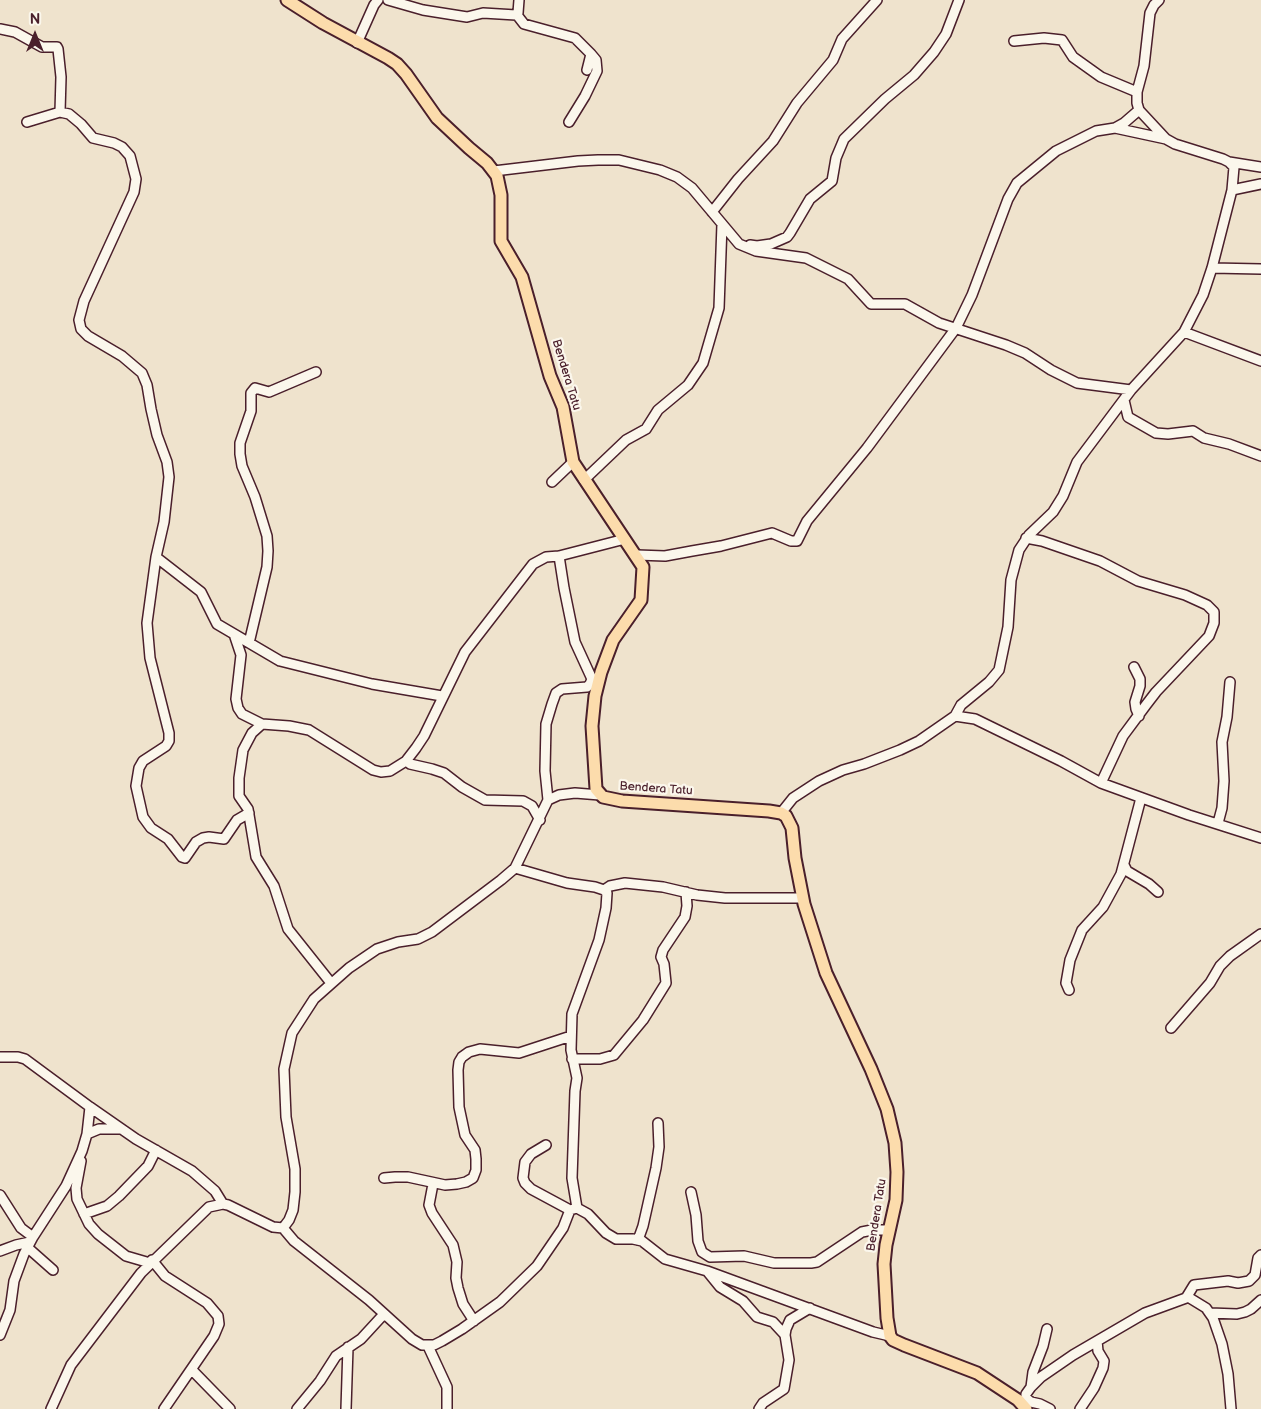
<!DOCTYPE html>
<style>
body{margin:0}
#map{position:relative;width:1261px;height:1409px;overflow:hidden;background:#efe3cd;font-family:"Balsamiq Sans",sans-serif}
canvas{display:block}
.north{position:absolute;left:10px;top:10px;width:50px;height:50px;-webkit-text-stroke:4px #fbf7ec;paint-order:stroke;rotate:0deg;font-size:14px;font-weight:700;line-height:20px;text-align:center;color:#4a1f2b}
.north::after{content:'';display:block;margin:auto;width:18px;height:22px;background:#4a1f2b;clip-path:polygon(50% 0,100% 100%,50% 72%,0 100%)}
</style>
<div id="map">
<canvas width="1261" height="1409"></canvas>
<div class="north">N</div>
</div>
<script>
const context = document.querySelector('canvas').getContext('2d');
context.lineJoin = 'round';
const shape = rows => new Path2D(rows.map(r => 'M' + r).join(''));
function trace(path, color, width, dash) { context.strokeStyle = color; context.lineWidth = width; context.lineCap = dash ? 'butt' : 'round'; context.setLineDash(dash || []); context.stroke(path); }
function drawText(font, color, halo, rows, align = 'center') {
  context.font = font + ' "Balsamiq Sans",sans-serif'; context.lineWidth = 4.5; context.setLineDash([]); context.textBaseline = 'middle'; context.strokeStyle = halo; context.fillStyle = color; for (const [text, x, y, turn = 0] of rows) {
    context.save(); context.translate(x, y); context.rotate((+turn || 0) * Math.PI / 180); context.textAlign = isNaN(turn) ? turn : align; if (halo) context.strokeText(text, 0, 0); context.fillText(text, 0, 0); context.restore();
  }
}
const minor = shape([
 [388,0,423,10,467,17,483,13,516,15,518,13,519,0],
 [517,15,524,24,575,38,591,54,587,70],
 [0,29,15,32,42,47,57,47,58,49,61,77,60,112,69,114,81,124,93,138,114,143,122,147,130,156,136,179,134,192,84,301,79,320,81,329,88,336,122,356,142,373,147,385,151,409,157,435,167,462,169,477,164,522,156,557,147,623,150,658,169,733,169,741,166,746,143,761,139,768,136,786,143,817,151,828,168,839,182,857,185,858,196,842,203,838,209,837,224,839,237,820,249,813],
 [1014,41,1044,38,1062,40,1073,57,1101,77,1137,92],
 [357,43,374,5,378,0],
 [27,122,60,112],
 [569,122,585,96,597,71,596,60,591,54],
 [1115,128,1166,139],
 [1229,162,1261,167],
 [494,171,578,161,598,160,619,160,660,170,677,177,692,188,739,244,756,251,806,258,848,279,871,304,905,304,939,323,1006,345,1025,353,1051,370,1077,383,1131,390],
 [1232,190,1261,184],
 [712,212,738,179,773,141,797,103,833,60,842,39,877,0],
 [750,245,757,246,771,244,787,237,790,233,810,199,832,181,836,158,844,139,885,99,914,75,934,52,946,34,959,0],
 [1212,268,1261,269],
 [1184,332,1261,361],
 [1124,400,1128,417,1156,433,1168,434,1193,431,1204,438,1229,444,1261,456],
 [584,480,626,440,646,429,658,410,688,385,703,363,719,308,722,224],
 [552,482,573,462],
 [1026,538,1042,541,1100,561,1138,581,1185,595,1207,605,1214,612,1214,623,1209,636,1156,692,1146,705,1123,736,1101,783],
 [637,555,665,556,692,551,721,546,772,533,791,541,797,541,807,521,867,448,956,328,972,295,1008,199,1017,183,1056,151,1096,131,1115,128,1124,123,1139,110],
 [559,556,564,588,575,642,592,679,595,682],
 [156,557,201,592,217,624,280,661,372,684,442,696],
 [234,634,241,655,236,699,238,708,242,714,262,724,289,726,309,730,373,770,381,772,390,771,406,761,416,748,424,736,465,652,533,564,546,557,559,556,625,539],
 [249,643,267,567,268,551,267,536,255,497,242,466,240,454,240,443,251,411,251,393,255,388,269,392,316,372],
 [1134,667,1140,679,1140,686,1135,702,1136,709,1139,716],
 [955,716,961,705,989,682,999,670,1008,627,1011,580,1019,550,1029,535,1053,512,1063,496,1077,462,1131,390,1184,332,1203,295,1212,268,1232,190,1234,167,1229,162,1223,159,1175,144,1166,139,1139,110,1137,103,1137,92,1144,66,1150,13,1154,5,1159,0],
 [262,724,252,733,243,750,239,778,239,796,248,809,256,857,274,886,288,929,331,983],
 [406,761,410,764,432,769,444,773,462,787,485,800,523,801,532,806,540,820],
 [548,800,545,771,546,724,552,704,556,693,562,689,587,687,590,684,592,679],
 [781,813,793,798,819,781,843,770,864,764,900,750,919,741,955,716,975,719,1061,761,1101,783,1189,815,1261,838],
 [1218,823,1222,808,1224,781,1222,742,1227,717,1230,682],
 [1124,865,1127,871,1149,884,1158,892],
 [515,868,567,883,595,887,604,890,607,893,606,908,599,940,572,1014,571,1050,577,1078,575,1091,572,1178,577,1208],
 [604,890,610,886,625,883,663,887,697,895,725,898,803,898],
 [1069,990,1066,983,1070,960,1082,930,1103,907,1121,874,1141,798],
 [1171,1028,1210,983,1220,966,1230,956,1261,934],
 [0,1057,18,1057,25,1059,90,1107,136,1139,192,1171,215,1191,223,1204],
 [572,1059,600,1059,614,1055,643,1020,666,983,664,964,661,957,663,950,685,917,687,906,686,892],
 [87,1134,99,1129,120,1129],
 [546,1145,531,1154,525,1162,523,1178,525,1183,531,1189,570,1210],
 [81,1161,76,1188,77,1199,89,1224,98,1234,126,1256,150,1263],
 [384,1178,395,1177,408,1177,445,1185,457,1184,466,1182,473,1178,476,1170,476,1159,475,1150,465,1135,459,1107,458,1070,459,1062,462,1057,469,1052,480,1049,519,1053,571,1036],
 [433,1184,429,1205,432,1213,453,1245,457,1262,456,1278,458,1288,463,1304,474,1321],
 [691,1192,696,1215,698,1241,702,1252,710,1257,744,1256,774,1263,811,1263,817,1262,862,1232,872,1230,889,1230],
 [0,1195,21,1228,33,1237],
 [84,1214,107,1206,119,1196,148,1166,156,1150],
 [283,1228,294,1241,369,1300,412,1339,422,1345,434,1345,442,1341,462,1329,500,1302,537,1266,563,1228,570,1210,577,1208,588,1214,606,1233,616,1239,633,1239,642,1241,665,1259,707,1271,873,1332,890,1336],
 [638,1240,643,1226,656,1168,659,1147,658,1123],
 [27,1247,53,1270],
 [0,1251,16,1245,30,1242],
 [152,1260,165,1276,207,1303,218,1316,219,1324,214,1336,164,1409],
 [707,1271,720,1287,743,1301,757,1317,773,1322,785,1335],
 [1188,1297,1206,1308,1213,1318,1222,1344,1228,1374,1231,1409],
 [1210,1313,1237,1314,1245,1312,1251,1309,1261,1300],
 [0,1335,10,1310,14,1281,24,1254,33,1237,66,1186,82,1151,87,1134,90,1107],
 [428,1346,447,1387,447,1409],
 [192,1370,230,1409],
 [1031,1387,1033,1372,1043,1346,1047,1329],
 [51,1409,71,1365,141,1273,209,1207,223,1204,228,1205,273,1227,283,1228,289,1220,293,1210,295,1192,295,1169,286,1117,284,1069,292,1033,314,999,349,968,377,949,398,942,418,939,432,932,501,880,515,868,548,800,559,795,575,793,600,795],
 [297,1409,320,1381,336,1356,361,1339,384,1314],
 [346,1409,348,1347],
 [759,1409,763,1403,784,1389,789,1360,785,1335,786,1329,790,1320,810,1308],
 [1050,1409,1040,1404,1031,1402,1026,1398,1026,1394,1031,1387,1041,1377,1073,1355,1145,1313,1186,1298,1194,1285,1228,1281,1238,1283,1249,1281,1255,1275,1258,1258,1261,1255],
 [1080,1409,1094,1388,1103,1368,1104,1361,1098,1351,1097,1341]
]);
const major = shape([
 [287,0,323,23,388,58,397,64,406,74,437,118,469,148,487,163,497,176,501,195,501,241,522,277,550,376,563,407,573,462,643,567,641,600,613,640,601,672,595,696,592,726,596,789,603,797,622,801,769,811,781,813,786,816,792,828,795,858,804,904,826,973,871,1069,887,1109,895,1143,897,1172,896,1200,886,1245,884,1264,887,1318,890,1336,893,1340,904,1345,977,1373,1018,1400,1026,1409]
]);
trace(minor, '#4a1f2b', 12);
trace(major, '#4a1f2b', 15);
trace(minor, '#fbf7ec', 9);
trace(major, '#fcdcac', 11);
drawText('12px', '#4a1f2b', '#fbf7ec', [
 ["Bendera Tatu",566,375,73],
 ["Bendera Tatu",656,789,4],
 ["Bendera Tatu",877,1215,-81]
]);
</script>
